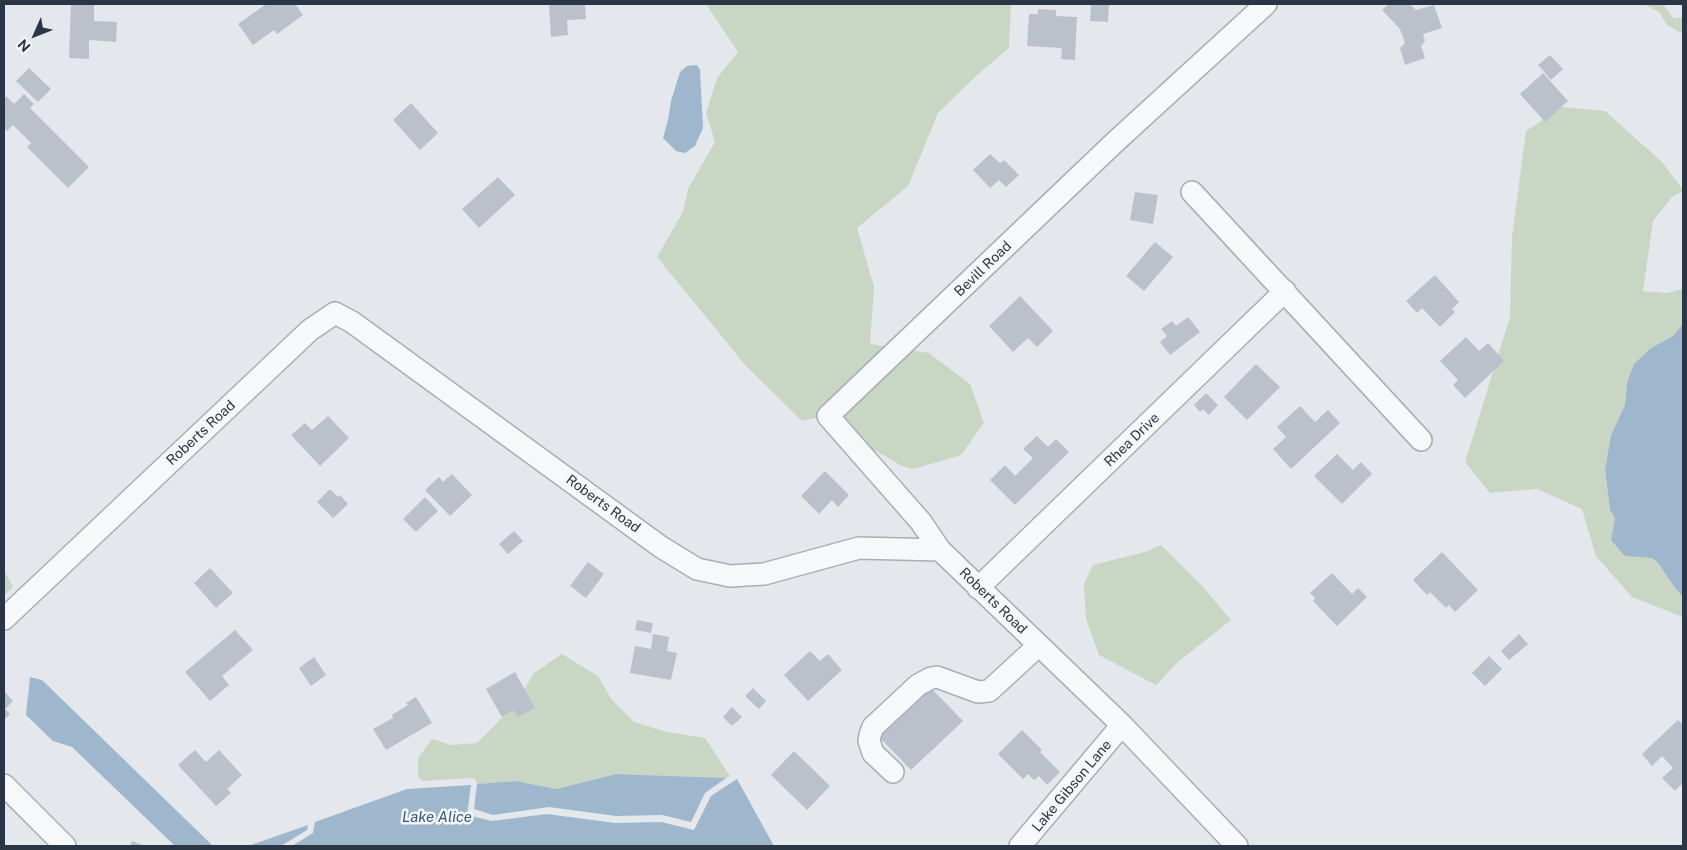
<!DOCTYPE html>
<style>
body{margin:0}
#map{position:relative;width:1687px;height:850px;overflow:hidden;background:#e4e7ec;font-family:"Public Sans",sans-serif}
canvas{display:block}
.frame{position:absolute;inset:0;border:5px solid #2a3645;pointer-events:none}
.north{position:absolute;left:10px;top:10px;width:50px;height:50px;-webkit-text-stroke:4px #f4f6f9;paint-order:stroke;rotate:226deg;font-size:14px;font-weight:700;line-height:20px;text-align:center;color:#2a3645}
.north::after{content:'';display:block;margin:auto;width:18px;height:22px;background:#2a3645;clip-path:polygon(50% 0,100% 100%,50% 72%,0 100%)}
</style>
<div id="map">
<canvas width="1687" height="850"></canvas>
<div class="frame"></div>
<div class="north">N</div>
</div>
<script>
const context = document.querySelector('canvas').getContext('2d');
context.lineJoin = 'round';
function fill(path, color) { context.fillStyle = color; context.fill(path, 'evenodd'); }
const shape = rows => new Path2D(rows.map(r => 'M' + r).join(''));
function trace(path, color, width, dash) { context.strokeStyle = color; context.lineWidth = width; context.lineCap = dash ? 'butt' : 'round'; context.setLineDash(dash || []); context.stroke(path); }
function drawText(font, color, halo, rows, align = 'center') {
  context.font = font + ' "Public Sans",sans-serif'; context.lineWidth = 5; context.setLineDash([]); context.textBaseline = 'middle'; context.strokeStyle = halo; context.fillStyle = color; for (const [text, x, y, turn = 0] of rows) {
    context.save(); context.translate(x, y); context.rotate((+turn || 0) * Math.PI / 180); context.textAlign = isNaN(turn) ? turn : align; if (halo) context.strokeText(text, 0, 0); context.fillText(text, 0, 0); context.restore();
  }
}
fill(shape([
 [706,4,1011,4,1009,48,976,76,938,113,908,186,857,228,874,287,870,344,891,347,820,417,802,421,746,366,657,257,683,212,688,189,715,142,706,113,717,78,738,52],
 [1644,4,1663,4,1673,18,1683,18,1683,34,1667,25,1659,12],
 [1562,107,1605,111,1662,162,1683,190,1683,191,1672,197,1653,221,1643,291,1667,293,1683,289,1683,324,1673,336,1651,348,1627,383,1625,405,1611,435,1605,470,1610,510,1615,518,1611,540,1647,558,1652,557,1658,563,1675,588,1683,597,1683,617,1632,597,1596,556,1582,509,1537,489,1490,493,1465,462,1510,317,1512,237,1526,131],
 [909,350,929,353,970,384,984,423,961,455,914,469,902,466,862,443,839,417],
 [1161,545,1202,586,1231,620,1179,661,1156,685,1099,655,1086,619,1084,584,1093,565,1145,552],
 [4,570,13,587,4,596],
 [562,654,598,676,612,700,634,722,667,732,705,738,730,776,726,778,616,774,556,789,516,781,477,784,475,779,471,778,422,781,418,777,418,758,432,739,451,745,477,743,515,705,534,673]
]), '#cad6c4');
fill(shape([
 [697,65,700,70,703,128,695,146,685,153,676,151,663,138,668,120,671,101,680,72,687,66],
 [1683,324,1683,597,1675,588,1658,563,1652,558,1625,556,1611,540,1615,518,1610,510,1605,470,1611,435,1625,405,1627,383,1634,364,1651,348,1673,336],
 [30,677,42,680,213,846,175,846,72,747,53,741,26,715],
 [616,774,726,778,705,793,691,822,662,815,616,816,549,807,493,815,474,809,477,784,516,781,556,789],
 [737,779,774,846,292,846,313,833,315,822,407,789,471,785,467,815,492,821,547,814,615,823,661,822,694,830,711,796],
 [308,825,307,830,281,846,248,846]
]), '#9eb7cd');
fill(shape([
 [71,4,94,4,94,21,117,22,116,42,89,40,89,59,69,58],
 [266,4,295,4,303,15,277,34,274,30,253,45,238,24],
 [549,4,585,4,586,19,567,20,568,35,551,37],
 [1091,4,1109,4,1108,22,1090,21],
 [1389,4,1410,4,1416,10,1434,5,1442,28,1423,34,1425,41,1421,46,1425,58,1405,65,1400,48,1405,43,1400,29,1382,10],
 [1038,9,1056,10,1056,16,1077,17,1075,60,1061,59,1062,48,1027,46,1029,14,1038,14],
 [1550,55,1563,69,1551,80,1538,65],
 [29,68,51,89,38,102,16,81],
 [1543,73,1568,101,1545,122,1520,94],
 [24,94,34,104,30,108,89,167,68,188,27,147,31,143,13,125,7,131,4,128,4,99,6,96,14,104],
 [411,103,438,133,420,150,393,120],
 [990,154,1000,163,1004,160,1019,175,1006,187,999,180,990,188,973,170],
 [498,177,515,195,479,228,462,209],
 [1135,192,1158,195,1153,224,1130,220],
 [1155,242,1173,257,1144,291,1126,276],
 [1435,275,1459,302,1452,309,1455,312,1440,327,1422,308,1417,313,1406,301],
 [1020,296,1053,331,1037,347,1028,338,1013,352,989,326],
 [1188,317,1200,332,1170,355,1160,342,1167,336,1161,329,1172,321,1176,326],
 [1466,337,1479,351,1488,343,1504,361,1465,398,1453,385,1458,380,1440,361],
 [1256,364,1280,387,1247,420,1224,397],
 [1206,393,1218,405,1209,415,1203,409,1200,412,1194,405],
 [1300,406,1315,422,1328,410,1340,423,1291,469,1273,449,1286,437,1277,427],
 [328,416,349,438,320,466,291,435,305,423,312,430],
 [1037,436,1048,447,1056,439,1069,452,1015,505,990,480,1005,465,1015,476,1033,458,1023,449],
 [1337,454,1353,470,1361,462,1372,474,1342,504,1314,476],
 [825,471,849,495,838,507,832,500,819,514,801,496],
 [452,474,472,495,450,516,425,490,439,477,443,482],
 [330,489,338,497,340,495,348,504,333,518,317,502],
 [425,497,438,511,416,532,403,519],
 [514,531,523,541,508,554,499,544],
 [1442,552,1478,590,1455,612,1449,605,1446,608,1430,592,1427,595,1413,580],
 [588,562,604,574,586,598,570,586],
 [210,568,233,593,216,608,194,583],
 [1332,573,1352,594,1358,588,1367,597,1337,626,1313,601,1315,598,1310,593],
 [637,620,653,623,651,633,635,630],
 [235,630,253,650,222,676,229,685,210,701,185,672],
 [653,634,669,637,667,651,677,653,671,680,630,673,635,646,651,649],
 [1519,634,1528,644,1509,660,1501,651],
 [810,651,820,661,828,654,842,670,808,701,784,675],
 [1489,656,1502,669,1485,686,1472,673],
 [314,657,326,675,311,686,299,668],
 [515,672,535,708,518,717,513,710,502,717,486,689],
 [930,687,963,721,911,770,878,736],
 [753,688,766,701,759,709,745,696],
 [4,691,13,701,5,709,10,714,4,720],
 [416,697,432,723,386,750,373,729,393,718,392,715,408,705,406,703],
 [732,707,742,717,732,726,723,717],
 [1678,720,1683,725,1683,783,1675,791,1662,778,1673,768,1662,756,1652,766,1642,754],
 [1022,730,1042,750,1040,752,1060,772,1047,785,1039,776,1034,780,1028,774,1023,779,998,754],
 [195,750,206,762,219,750,242,775,227,789,231,793,216,806,178,765],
 [794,751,830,786,807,810,771,775],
 [132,841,146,846,130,846]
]), '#bbc1ca');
const minor = shape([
 [1192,192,1421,440],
 [940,550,921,522,828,416,1114,143,1266,4],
 [978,588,1285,291],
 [4,619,310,330,335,313,352,322,661,547,697,569,730,576,764,574,859,548,940,550,1122,725,1237,846],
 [893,772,873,753,869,741,870,735,873,727,918,685,931,678,937,677,978,692,989,691,1039,645],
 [4,785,65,846],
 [1020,846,1122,725]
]);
trace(minor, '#a8aeb7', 24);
trace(minor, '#f7f8fa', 21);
drawText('14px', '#2a3645', '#f4f6f9', [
 ["Bevill Road",983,269,-44],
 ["Roberts Road",201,433,-43],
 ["Rhea Drive",1132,440,-44],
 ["Roberts Road",603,504,36],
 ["Roberts Road",993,601,44],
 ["Lake Gibson Lane",1072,786,-50]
]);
drawText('italic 15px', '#33577b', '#f4f6f9', [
 ["Lake Alice",437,817]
]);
</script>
